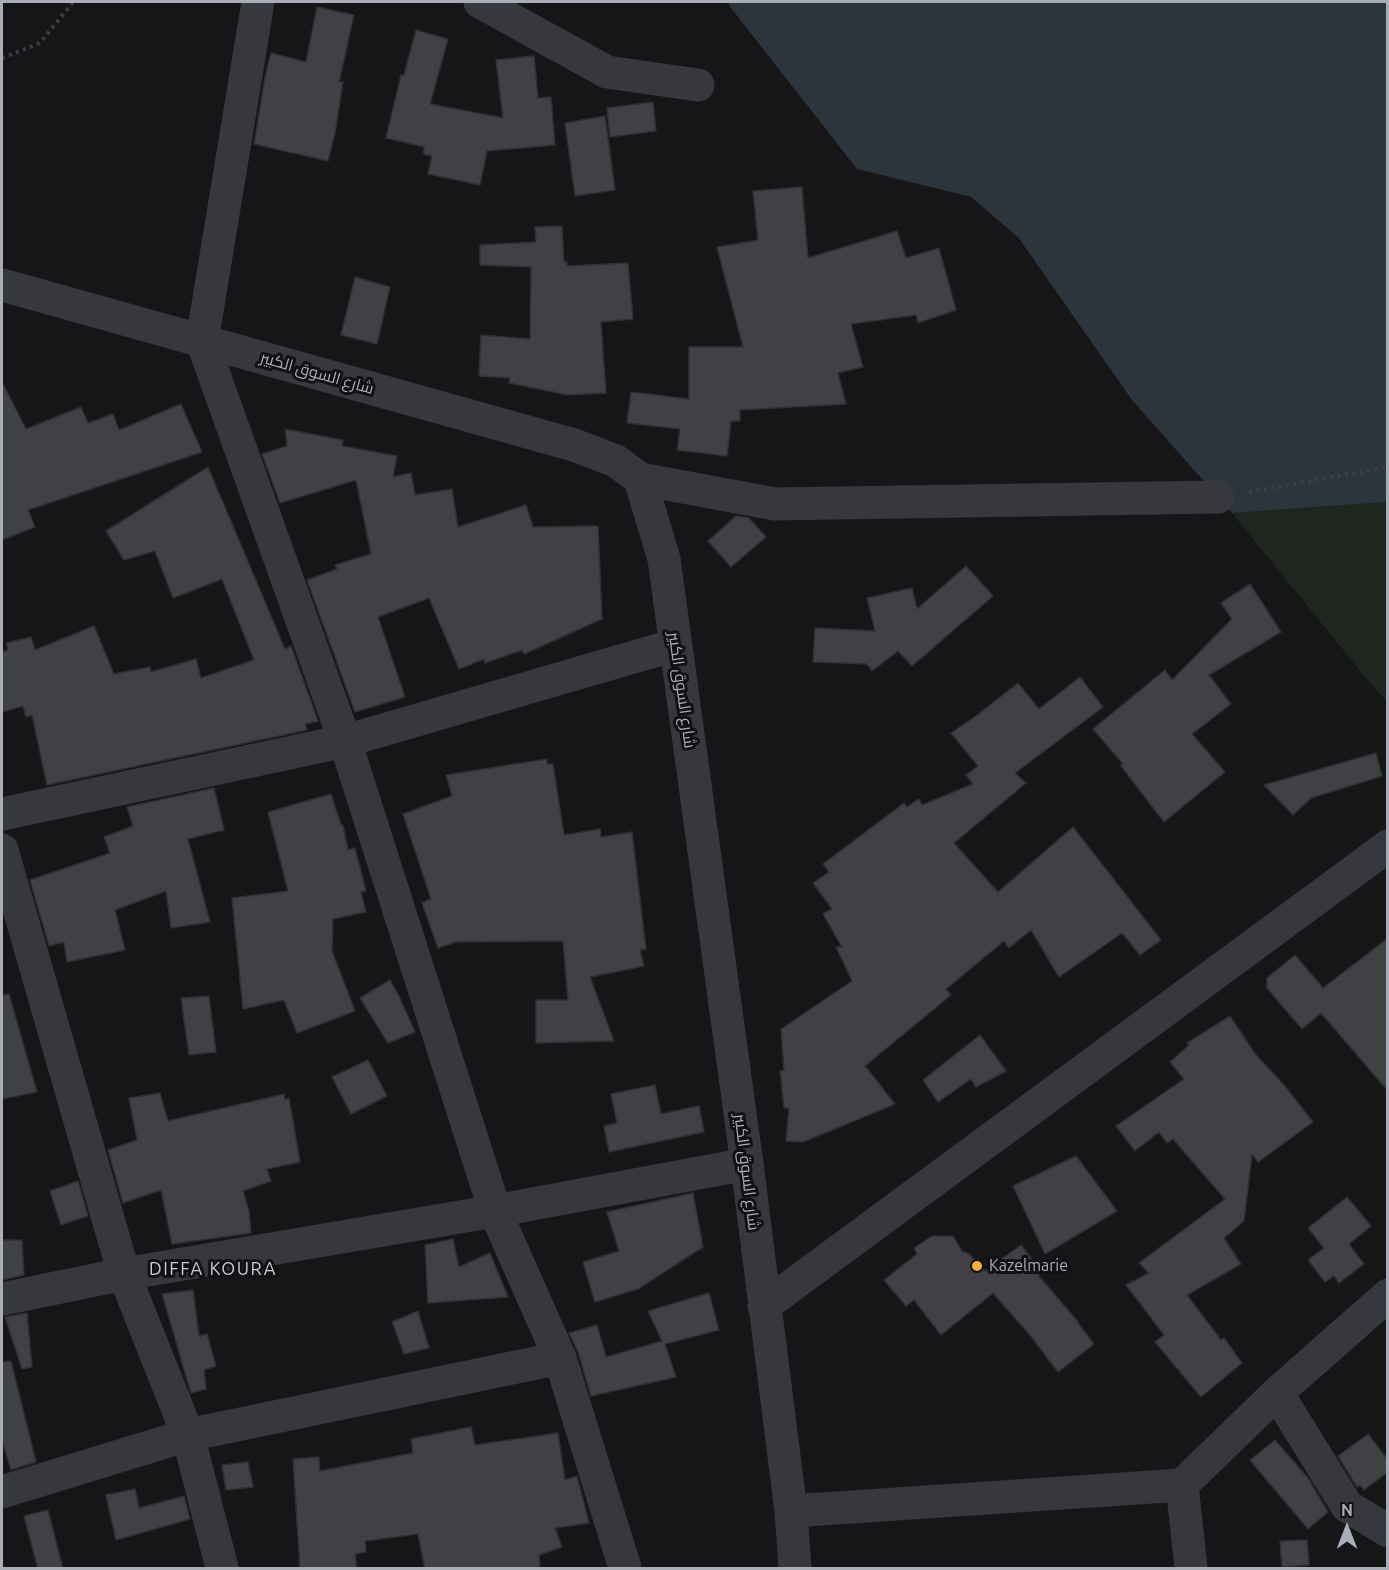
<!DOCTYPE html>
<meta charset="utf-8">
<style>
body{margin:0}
#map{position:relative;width:1389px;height:1570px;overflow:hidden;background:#161618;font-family:Ubuntu,sans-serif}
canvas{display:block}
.frame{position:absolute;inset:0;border:3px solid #a8adb8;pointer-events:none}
.north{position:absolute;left:1317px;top:1498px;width:60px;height:60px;-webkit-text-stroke:4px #111113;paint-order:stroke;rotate:0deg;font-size:16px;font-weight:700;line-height:24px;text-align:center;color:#a8adb8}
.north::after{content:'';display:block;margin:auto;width:21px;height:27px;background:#a8adb8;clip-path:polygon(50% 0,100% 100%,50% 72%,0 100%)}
</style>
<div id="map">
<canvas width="1389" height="1570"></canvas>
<div class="frame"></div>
<div class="north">N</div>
</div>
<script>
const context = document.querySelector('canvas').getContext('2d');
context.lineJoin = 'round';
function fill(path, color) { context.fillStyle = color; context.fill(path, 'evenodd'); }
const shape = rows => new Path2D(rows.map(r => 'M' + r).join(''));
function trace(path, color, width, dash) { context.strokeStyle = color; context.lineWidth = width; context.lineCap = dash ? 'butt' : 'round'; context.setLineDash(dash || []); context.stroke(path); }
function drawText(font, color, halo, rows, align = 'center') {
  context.font = font + ' Ubuntu,Cairo,sans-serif'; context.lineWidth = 6; context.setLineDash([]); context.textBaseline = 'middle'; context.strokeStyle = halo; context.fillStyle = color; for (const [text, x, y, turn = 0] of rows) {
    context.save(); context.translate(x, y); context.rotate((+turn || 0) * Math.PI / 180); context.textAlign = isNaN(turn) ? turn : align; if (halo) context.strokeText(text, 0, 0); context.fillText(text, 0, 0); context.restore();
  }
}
fill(shape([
 [1387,502,1387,702,1366,678,1232,513]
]), '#1e261f');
fill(shape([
 [728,2,1387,2,1387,502,1232,513,1132,400,1018,237,971,197,857,169,731,8]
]), '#2c353c');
const building = shape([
 [317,7,354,15,339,82,343,82,335,133,328,161,254,144,265,77,271,53,306,62,317,7],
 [416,30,448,39,430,104,503,118,496,60,534,56,538,98,551,97,555,145,487,151,480,185,428,174,432,156,423,154,424,147,386,138,401,75,404,75,416,30],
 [653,102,656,131,610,137,607,108,653,102],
 [605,116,615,190,575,196,565,123,605,116],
 [802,187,808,258,897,231,906,258,939,248,956,310,918,323,916,315,851,324,863,367,838,373,846,404,740,410,740,421,731,421,727,456,677,450,680,429,627,423,631,392,689,399,689,347,743,347,717,247,758,240,753,191,802,187],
 [562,226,564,262,567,262,567,266,628,263,633,319,601,322,606,393,568,395,509,383,510,378,479,376,481,335,530,339,531,267,480,265,480,245,536,242,535,227,562,226],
 [355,277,390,287,377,344,341,335,355,277],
 [2,382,26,429,81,407,88,423,113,414,119,430,181,404,202,452,28,510,35,527,2,540,2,382],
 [285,429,343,440,342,446,397,456,393,477,411,473,415,495,452,489,458,527,526,505,533,527,598,526,602,619,524,654,522,650,485,663,484,659,459,669,429,598,378,617,405,697,355,712,307,580,337,569,335,565,371,554,356,480,280,503,262,454,287,446,285,429],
 [208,467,285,649,291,646,318,721,305,724,307,730,47,785,32,715,26,717,23,706,2,712,2,652,8,650,6,643,31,637,35,650,94,626,114,674,150,667,151,672,196,659,201,678,254,660,222,579,173,598,155,551,124,560,106,531,208,467],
 [736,516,749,518,766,537,731,567,708,541,736,516],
 [966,566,993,596,912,666,898,651,872,671,867,664,813,662,815,628,875,631,867,598,912,588,917,609,966,566],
 [1250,584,1281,632,1209,675,1231,704,1192,734,1225,772,1164,822,1121,766,1123,764,1093,729,1165,670,1172,680,1232,619,1221,603,1250,584],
 [1080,677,1103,707,1015,773,1026,783,954,843,998,892,1073,827,1161,940,1140,955,1122,933,1059,977,1031,930,1009,948,1004,941,946,989,951,995,865,1066,895,1104,803,1142,786,1141,789,1108,784,1108,780,1071,784,1070,781,1029,852,981,836,947,842,947,823,914,832,909,813,883,829,872,823,864,904,803,907,807,919,799,922,805,973,784,966,775,978,766,951,733,976,716,1018,683,1039,709,1080,677],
 [1376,753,1382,776,1311,798,1293,815,1264,785,1376,753],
 [547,759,547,764,553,764,564,835,600,829,601,837,632,832,646,949,640,950,644,966,590,977,614,1041,536,1043,536,1000,568,1000,563,941,456,942,438,948,422,903,431,899,403,814,452,796,446,775,547,759],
 [214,788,224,830,188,839,210,922,171,928,166,891,115,910,125,950,67,962,64,942,49,946,30,880,110,853,104,837,133,826,127,807,214,788],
 [331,794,341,825,343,825,348,850,355,848,366,891,361,892,366,912,333,919,332,951,355,1011,297,1033,284,1000,243,1009,232,898,288,891,268,812,331,794],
 [1388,938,1388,1091,1321,1013,1302,1029,1267,988,1267,978,1295,955,1323,988,1388,938],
 [390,980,399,996,415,1032,388,1043,360,998,390,980],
 [9,994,37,1092,2,1099,2,995,9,994],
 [209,996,216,1052,189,1055,181,998,209,996],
 [1230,1016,1256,1055,1284,1085,1313,1122,1258,1162,1252,1154,1244,1221,1224,1238,1241,1264,1187,1295,1221,1340,1224,1338,1242,1363,1201,1397,1155,1342,1164,1335,1126,1285,1149,1273,1139,1263,1225,1199,1173,1139,1167,1143,1159,1132,1135,1151,1116,1126,1184,1079,1170,1062,1189,1045,1187,1043,1230,1016],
 [980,1035,1006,1071,976,1087,971,1079,938,1102,923,1080,980,1035],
 [368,1060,387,1096,351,1114,332,1077,368,1060],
 [655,1085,661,1114,699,1106,704,1132,609,1152,604,1126,617,1123,611,1094,655,1085],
 [160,1093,168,1121,284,1094,285,1100,289,1098,300,1162,267,1169,271,1181,243,1191,249,1211,251,1233,172,1244,161,1190,123,1203,108,1150,137,1140,129,1098,160,1093],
 [1076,1156,1117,1211,1045,1254,1013,1186,1076,1156],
 [78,1181,88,1216,61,1225,50,1191,78,1181],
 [693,1193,703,1247,638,1289,595,1302,583,1262,619,1251,607,1212,693,1193],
 [1347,1197,1371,1226,1349,1244,1364,1264,1339,1283,1334,1276,1325,1282,1308,1260,1324,1248,1308,1228,1347,1197],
 [932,1236,953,1236,962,1251,969,1254,985,1271,1021,1245,1042,1272,1038,1275,1079,1323,1078,1323,1094,1344,1058,1372,1030,1335,993,1293,941,1335,914,1300,906,1306,884,1280,917,1254,914,1248,932,1236],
 [453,1239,459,1267,490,1253,508,1297,428,1303,425,1245,453,1239],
 [2,1240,22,1240,24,1275,2,1280,2,1240],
 [193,1290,199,1336,207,1334,216,1366,204,1370,206,1389,191,1393,162,1294,193,1290],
 [709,1293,719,1330,665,1344,676,1377,591,1396,578,1352,569,1333,597,1325,606,1357,662,1341,648,1311,709,1293],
 [418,1311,429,1348,404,1354,392,1322,418,1311],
 [27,1313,32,1367,22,1369,5,1317,27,1313],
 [11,1361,36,1462,11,1470,2,1440,2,1362,11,1361],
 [471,1427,475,1445,558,1433,565,1480,577,1476,589,1523,555,1528,562,1547,539,1555,540,1569,425,1569,418,1534,365,1541,366,1552,355,1554,357,1569,300,1569,293,1459,319,1457,320,1471,413,1453,411,1439,471,1427],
 [1368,1434,1388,1460,1388,1472,1364,1490,1360,1485,1357,1487,1338,1456,1368,1434],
 [1275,1440,1308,1478,1328,1512,1308,1529,1250,1460,1275,1440],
 [248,1462,253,1487,226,1490,222,1465,248,1462],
 [135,1489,139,1508,184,1496,190,1519,116,1540,106,1495,135,1489],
 [48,1510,63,1569,38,1569,24,1516,48,1510],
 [1307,1540,1309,1565,1282,1567,1280,1541,1307,1540]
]);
fill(building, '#404145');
trace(building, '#303034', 1.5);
trace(shape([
 [2,58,40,43,73,2],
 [1249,492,1388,467]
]), '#3d3f44', 4, [3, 4.5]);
trace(shape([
 [258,2,202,341,345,741,495,1211,560,1358,625,1568],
 [480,2,607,72,698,85],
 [2,285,574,445,616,461,640,479,664,559,747,1164,791,1511,795,1568],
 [640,479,775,504,1218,497],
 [2,814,345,741,675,645],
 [2,850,124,1274,188,1435,222,1568],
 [2,1299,124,1274,495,1211,747,1164],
 [764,1306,1388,846],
 [1277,1393,1347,1506,1388,1531],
 [2,1492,188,1435,560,1358],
 [791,1511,1182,1485],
 [1191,1568,1182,1485,1277,1393,1388,1295]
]), '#37383d', 33);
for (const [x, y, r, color] of [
 [977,1266,6,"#f2b134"]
]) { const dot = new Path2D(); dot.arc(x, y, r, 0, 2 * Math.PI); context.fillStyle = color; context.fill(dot); trace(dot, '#111113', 2); }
drawText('16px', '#a8adb8', '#111113', [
 ["شارع السوق الكبير",317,373,16],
 ["شارع السوق الكبير",682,690,82],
 ["شارع السوق الكبير",747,1172,83]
]);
drawText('16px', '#a8adb8', '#111113', [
 ["Kazelmarie",989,1266]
], 'left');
context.letterSpacing = '1.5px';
drawText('18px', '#c9ccd4', '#111113', [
 ["DIFFA KOURA",213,1269]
]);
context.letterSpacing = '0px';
</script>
